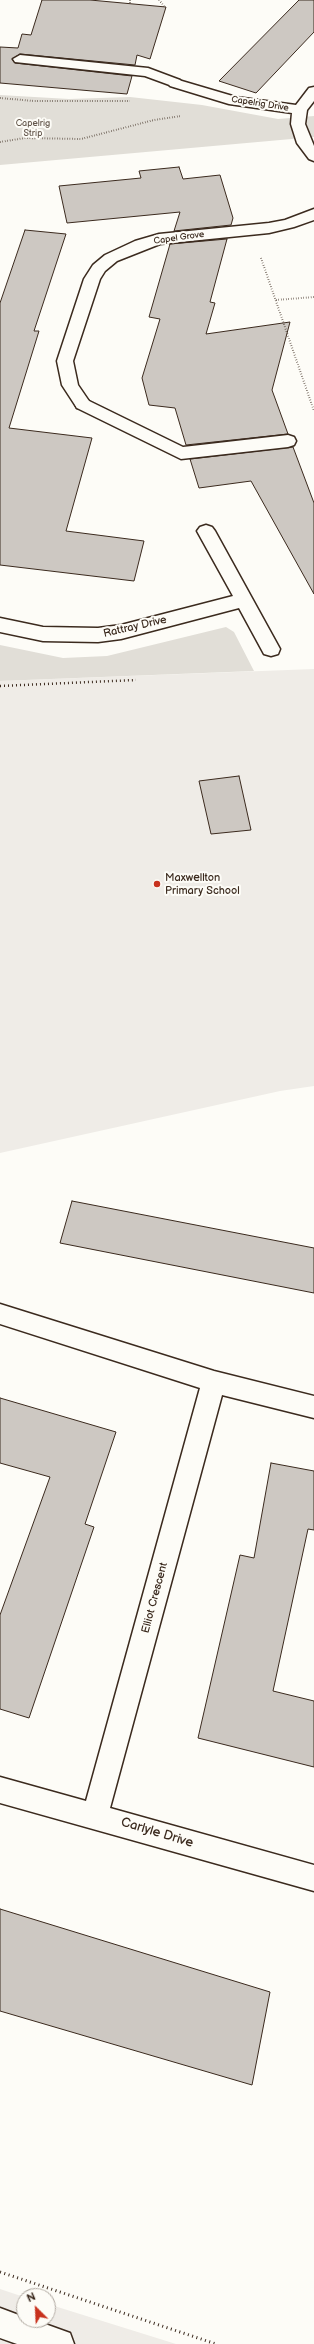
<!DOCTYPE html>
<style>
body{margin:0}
#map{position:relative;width:314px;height:2344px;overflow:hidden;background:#fdfcf7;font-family:"Balsamiq Sans",sans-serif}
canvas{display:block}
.north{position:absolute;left:16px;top:2288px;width:40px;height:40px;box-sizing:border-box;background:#fdfcf7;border:1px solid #afa8a0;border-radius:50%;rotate:336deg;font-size:11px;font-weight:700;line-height:16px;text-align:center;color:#3b2a1e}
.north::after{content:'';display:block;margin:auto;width:14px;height:18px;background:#c8321e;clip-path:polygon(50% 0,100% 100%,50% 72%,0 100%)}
</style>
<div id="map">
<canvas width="314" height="2344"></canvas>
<div class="north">N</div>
</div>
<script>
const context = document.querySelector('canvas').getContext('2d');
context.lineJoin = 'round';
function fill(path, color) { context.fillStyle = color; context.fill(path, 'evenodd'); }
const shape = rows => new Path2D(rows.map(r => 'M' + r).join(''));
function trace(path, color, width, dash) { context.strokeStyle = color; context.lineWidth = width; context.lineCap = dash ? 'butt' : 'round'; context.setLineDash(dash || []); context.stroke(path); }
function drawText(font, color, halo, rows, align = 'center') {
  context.font = font + ' "Balsamiq Sans",sans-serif'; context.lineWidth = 4; context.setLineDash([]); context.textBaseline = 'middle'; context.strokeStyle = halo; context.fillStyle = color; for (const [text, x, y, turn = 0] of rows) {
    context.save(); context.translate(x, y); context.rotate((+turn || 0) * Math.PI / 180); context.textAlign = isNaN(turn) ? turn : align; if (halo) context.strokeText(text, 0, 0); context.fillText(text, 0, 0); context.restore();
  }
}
fill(shape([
 [314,669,314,1086,280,1091,0,1153,0,681],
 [0,2289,24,2297,24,2320,48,2320,48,2304,176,2344,0,2344]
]), '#efece7');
fill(shape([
 [0,95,69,99,130,97,202,105,278,119,314,116,314,137,0,165],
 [226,627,234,632,254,671,0,681,0,645,63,658,107,656]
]), '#e1ded7');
const building = shape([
 [42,0,90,0,166,7,150,59,137,55,135,65,20,54,12,59,15,63,132,76,127,94,0,83,0,47,18,48,22,34,31,35,42,0],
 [299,0,314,0,314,32,256,93,219,81,299,0],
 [179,167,183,179,220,175,233,218,231,225,174,231,180,212,67,223,59,186,141,178,139,171,179,167],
 [25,230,66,234,34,331,39,331,9,428,92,438,66,531,144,541,134,581,0,565,0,303,25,230],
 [227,239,210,302,215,303,206,334,290,322,272,390,288,434,186,445,175,408,149,405,142,378,160,319,149,317,170,244,227,239],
 [293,447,314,503,314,594,251,481,199,488,190,459,293,447],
 [239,776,251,830,211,834,199,781,239,776],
 [72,1201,314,1248,314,1293,60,1243,72,1201],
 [0,1398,116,1432,85,1524,94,1527,29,1718,0,1709,0,1615,50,1477,0,1463,0,1398],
 [271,1463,314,1471,314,1530,308,1529,273,1691,314,1701,314,1767,198,1738,240,1555,254,1558,271,1463],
 [0,1909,270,1992,252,2085,0,2011,0,1909]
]);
fill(building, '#cdc8c2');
trace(building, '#3b2a1e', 1);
const lane = shape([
 [20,55,148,68,180,80,182,83,175,87,145,76,15,62,13,59,20,55],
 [83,398,183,447,288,435,294,437,296,441,294,445,288,447,181,459,77,408,75,404,77,400,83,398],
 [0,2308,24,2317,24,2320,34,2320,70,2333,74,2344,17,2344,0,2338,0,2308]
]);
const street = shape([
 [175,79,236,97,296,105,309,88,314,87,314,101,307,110,305,124,314,146,314,161,309,159,297,143,291,124,292,113,229,104,170,86,168,83,170,80,175,79],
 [314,209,314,220,294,227,269,233,160,244,117,261,105,271,100,279,73,361,78,385,91,404,89,408,77,408,62,385,57,361,84,279,93,265,105,255,135,241,159,234,269,223,285,220,314,209],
 [206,525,212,527,215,531,280,649,278,654,271,656,264,654,239,608,121,639,98,642,43,641,0,632,0,618,43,627,98,628,121,625,233,596,197,531,200,527,206,525],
 [0,1304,214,1371,314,1396,314,1418,222,1395,110,1808,314,1865,314,1891,0,1803,0,1777,86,1801,200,1388,0,1324,0,1304]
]);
trace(lane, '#3b2a1e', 3);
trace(street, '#3b2a1e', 3);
trace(shape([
 [130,0,130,3],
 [159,0,164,6],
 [0,98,34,101,130,101],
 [0,142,25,138,81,139,154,120,181,116],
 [261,258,314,411],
 [276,300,314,297]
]), '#3b2a1e', 2, [0.5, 2]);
trace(shape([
 [0,686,136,680]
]), '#3b2a1e', 2.5, [1, 3]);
trace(shape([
 [0,2272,216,2344]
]), '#3b2a1e', 3, [1, 3.5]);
fill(lane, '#fdfcf7');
fill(street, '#fdfcf7');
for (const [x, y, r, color] of [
 [157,884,4,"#c8321e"]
]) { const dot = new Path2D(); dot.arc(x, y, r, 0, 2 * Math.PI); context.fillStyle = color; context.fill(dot); trace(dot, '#fdfcf7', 1.5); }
drawText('9px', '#3b2a1e', '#fdfcf7', [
 ["Capelrig Drive",260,104,9],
 ["Capel Grove",179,238,-8]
]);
drawText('9px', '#64574c', '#fdfcf7', [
 ["Capelrig",33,124],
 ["Strip",33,134]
]);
drawText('11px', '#3b2a1e', '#fdfcf7', [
 ["Rattray Drive",135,627,-13],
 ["Elliot Crescent",155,1598,-75]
]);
drawText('11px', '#3b2a1e', '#fdfcf7', [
 ["Maxwellton",165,878],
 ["Primary School",165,891]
], 'left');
drawText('13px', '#3b2a1e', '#fdfcf7', [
 ["Carlyle Drive",157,1833,17]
]);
</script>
